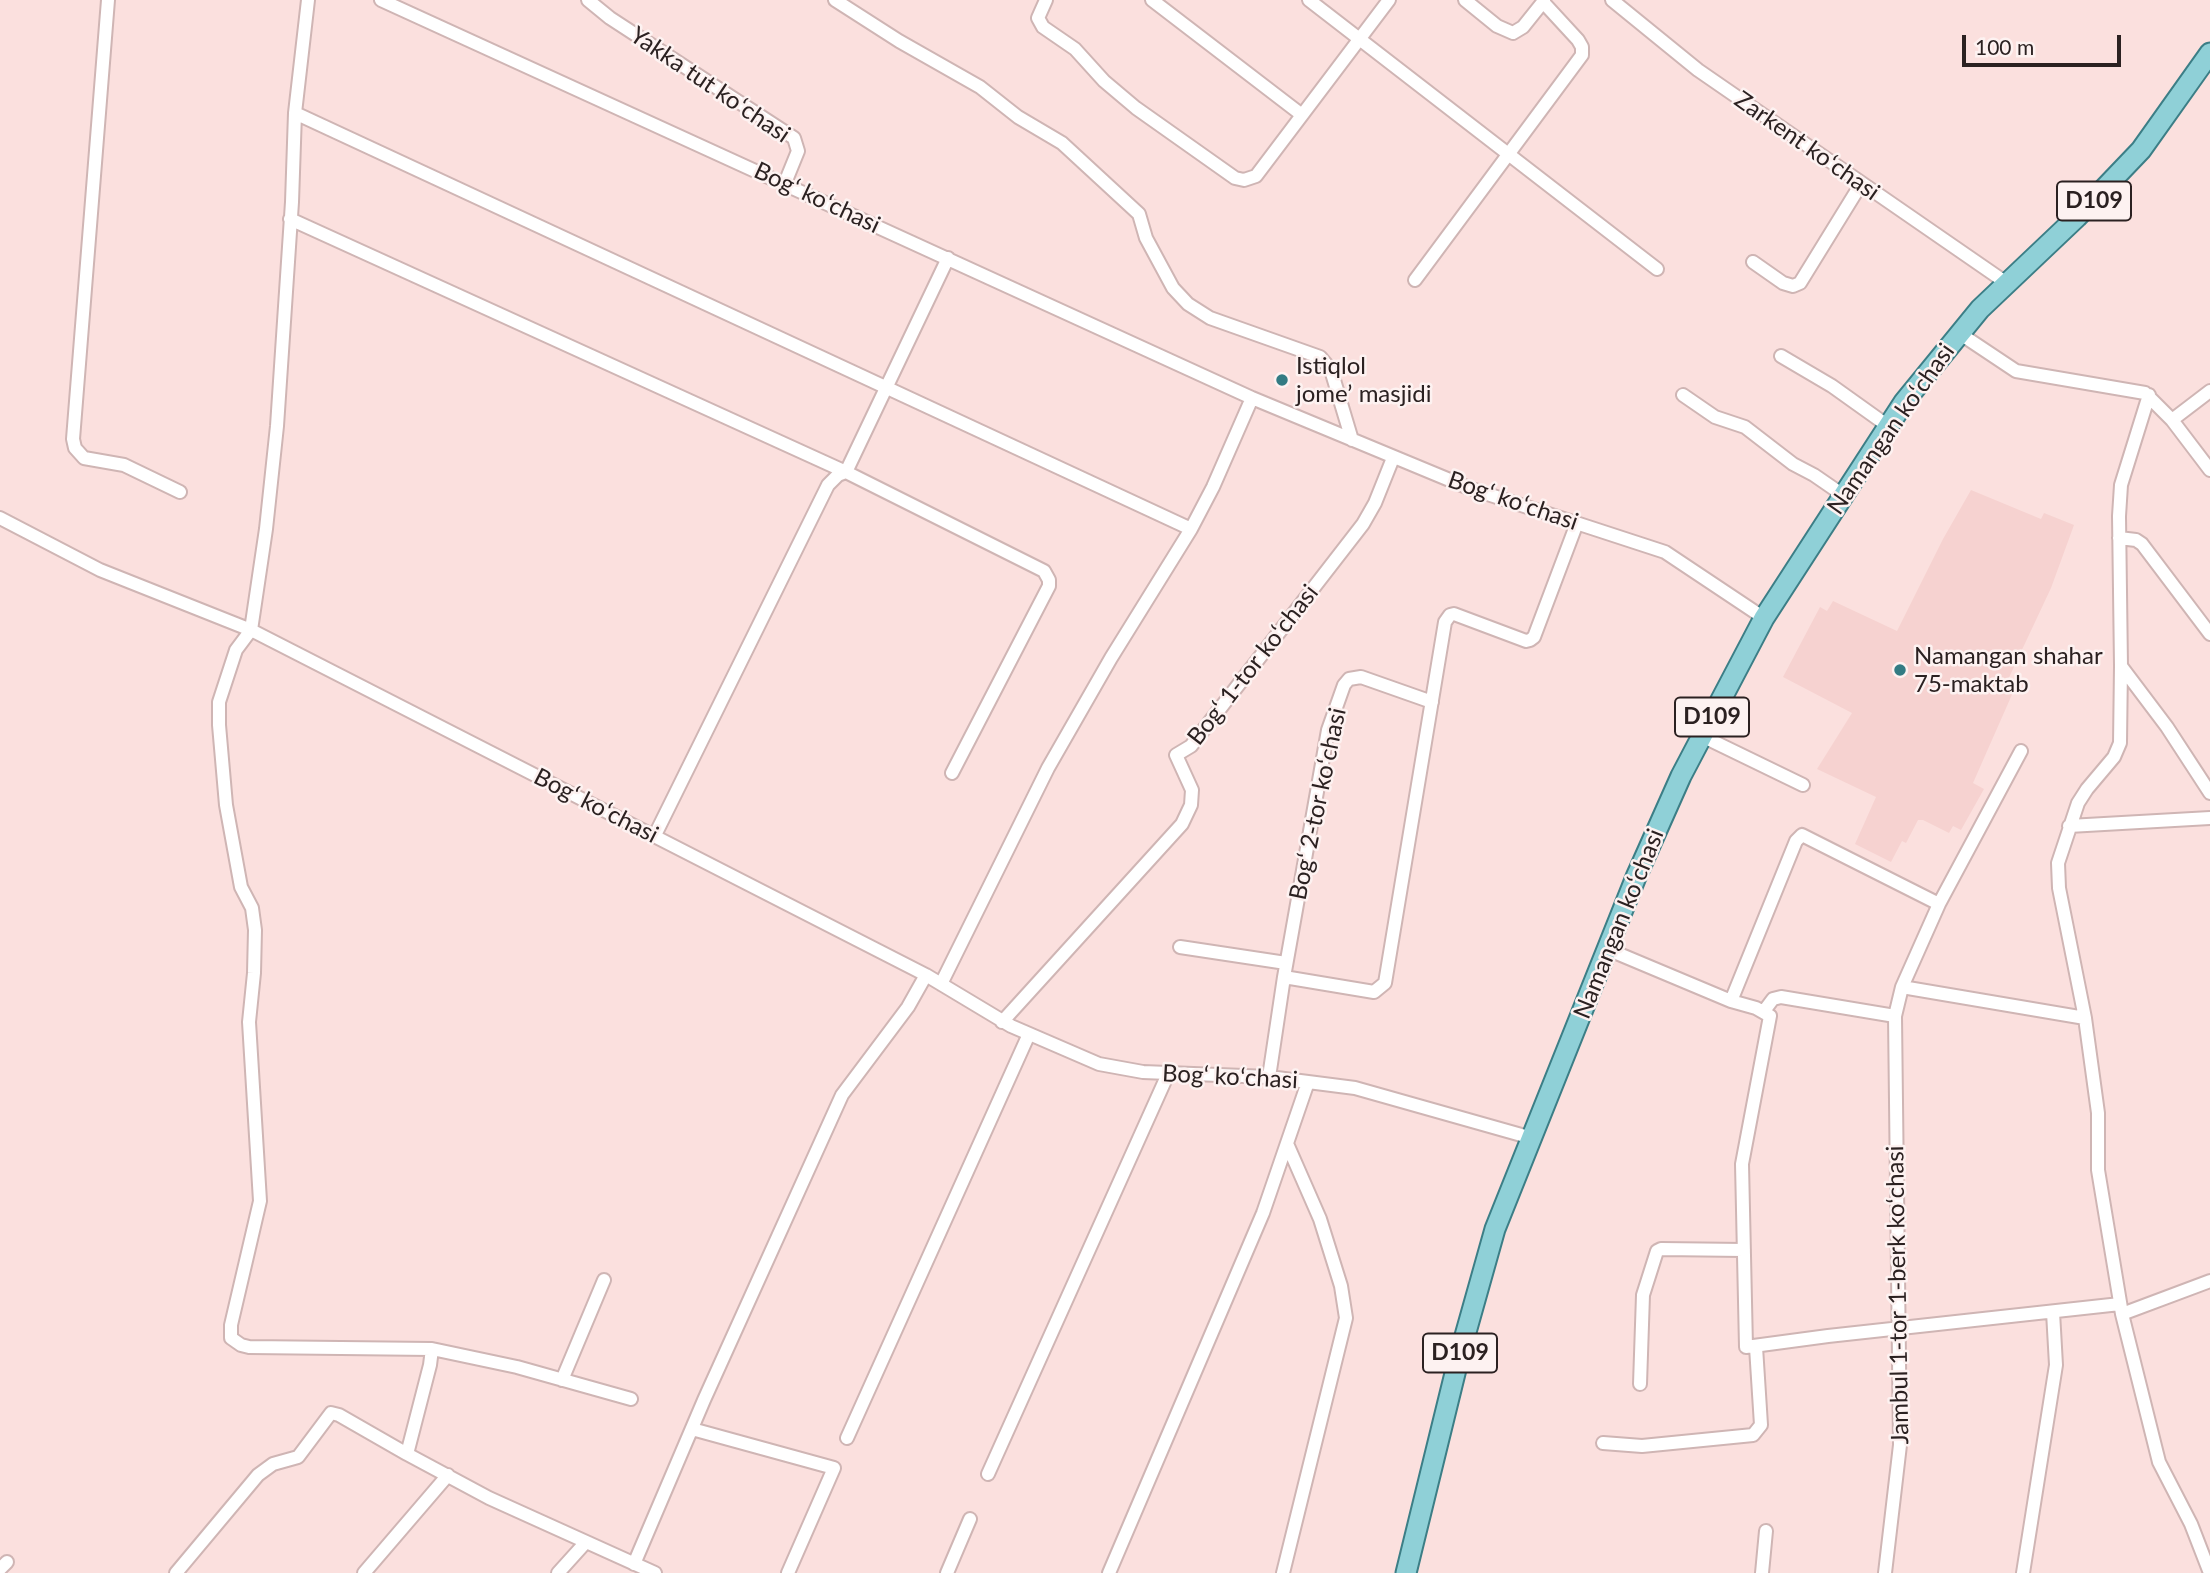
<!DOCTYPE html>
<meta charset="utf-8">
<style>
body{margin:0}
#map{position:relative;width:2210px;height:1573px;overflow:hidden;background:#fbe0de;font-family:Lato,sans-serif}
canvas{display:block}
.scale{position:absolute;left:1962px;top:35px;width:159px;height:32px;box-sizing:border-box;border:4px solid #2b2121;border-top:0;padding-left:9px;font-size:21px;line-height:24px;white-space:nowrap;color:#2b2121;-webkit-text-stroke:5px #fdf2f1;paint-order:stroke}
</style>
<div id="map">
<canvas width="2210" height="1573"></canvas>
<div class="scale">100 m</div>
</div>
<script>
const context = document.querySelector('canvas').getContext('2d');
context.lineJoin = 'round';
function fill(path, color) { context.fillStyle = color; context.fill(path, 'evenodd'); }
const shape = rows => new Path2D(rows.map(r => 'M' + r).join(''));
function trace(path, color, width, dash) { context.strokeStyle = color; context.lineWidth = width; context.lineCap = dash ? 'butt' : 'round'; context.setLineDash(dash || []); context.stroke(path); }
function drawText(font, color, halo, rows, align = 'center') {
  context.font = font + ' Lato,sans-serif'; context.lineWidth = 5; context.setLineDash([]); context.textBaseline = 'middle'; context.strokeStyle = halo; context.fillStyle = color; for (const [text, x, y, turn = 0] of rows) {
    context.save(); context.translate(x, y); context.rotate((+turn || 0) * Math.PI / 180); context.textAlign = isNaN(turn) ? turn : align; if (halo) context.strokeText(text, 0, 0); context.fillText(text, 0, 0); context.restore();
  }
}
fill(shape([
 [1971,490,2041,519,2044,513,2074,525,2051,588,2005,686,2014,690,1973,783,1984,789,1961,830,1953,826,1949,833,1923,820,1918,820,1906,843,1902,841,1891,862,1855,844,1876,797,1817,769,1852,713,1783,677,1820,607,1827,611,1833,601,1897,631,1943,539]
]), '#f6d2d0');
const street = shape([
 [108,0,73,439,75,448,84,458,124,465,180,492],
 [308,0,295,113,292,202,277,426,266,529,251,630,236,650,219,702,219,725,226,805,241,887,252,908,255,930,254,973,249,1022,260,1201,231,1325,231,1338,241,1345,249,1347,432,1349,430,1365,407,1454,489,1498,655,1573],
 [381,0,1252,398,1469,488,1665,552,1764,618],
 [588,0,610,18,794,138,798,151,785,183],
 [835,0,899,41,980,87,1018,117,1062,143,1139,214,1146,238,1173,288,1188,304,1210,318,1320,357,1331,370,1352,440],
 [1046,0,1038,18,1043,27,1075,49,1104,81,1136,108,1235,178,1244,180,1256,176,1389,0],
 [1152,0,1302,115],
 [1309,0,1657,269],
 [1465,0,1497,26,1513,33,1523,27,1543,2],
 [1612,0,1698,70,2008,284],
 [295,113,1191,529],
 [290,219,846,472,1044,571,1049,580,1049,586,952,773],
 [1753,262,1783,283,1793,286,1800,283,1861,184],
 [1415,280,1582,55,1582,47,1578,40,1543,2,1544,0],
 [1959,333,2016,371,2145,393,2172,420,2210,470],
 [1781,356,1832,386,1888,426],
 [1683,395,1715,417,1745,427,1793,464,1814,475,1843,495],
 [2149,395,2121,485,2119,516,2121,666,2120,743,2114,757,2087,789,2078,803,2058,863,2059,888,2085,1018,2098,1113,2098,1170,2122,1314,2159,1462,2191,1524,2210,1573],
 [2172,420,2210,391],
 [0,518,100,570,251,630,926,975,1011,1026,1099,1064,1143,1072,1269,1077,1355,1088,1532,1138],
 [2119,538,2136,540,2142,544,2210,634],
 [2121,666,2167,727,2210,793],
 [1702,736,1803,785],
 [2069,826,2210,818],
 [655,835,828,485,838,475,846,472,948,258],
 [1180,947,1286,963],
 [1607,949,1731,1001,1756,1008,1770,1016,1742,1164,1746,1347,1828,1336,2120,1304],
 [1284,977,1374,992,1385,983,1445,622,1450,615,1454,614,1526,641,1530,640,1534,637,1577,523],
 [941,984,1048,768,1111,658,1191,529,1213,487,1252,398],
 [1902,987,2085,1018],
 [1731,1001,1796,841,1802,835,1939,904],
 [1764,1011,1773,999,1781,997,1895,1016],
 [1002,1022,1182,824,1191,805,1192,790,1176,755,1191,746,1363,524,1375,503,1393,458],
 [1269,1077,1284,977,1328,730,1344,685,1349,679,1361,677,1432,702],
 [2122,1314,2210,1281],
 [432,1349,517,1367,631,1399],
 [562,1380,604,1280],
 [1640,1384,1643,1295,1657,1251,1661,1249,1744,1250],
 [692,1429,834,1468,788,1573],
 [847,1438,1029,1034],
 [1603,1443,1642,1446,1753,1435,1761,1425,1756,1347],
 [988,1474,1168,1074],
 [634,1564,704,1400,842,1095,908,1007,926,975],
 [0,1569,7,1562],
 [176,1573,258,1475,273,1464,298,1457,331,1413,339,1415,407,1454],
 [364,1573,448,1475],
 [558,1573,586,1542],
 [947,1573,970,1519],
 [1109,1573,1263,1213,1308,1082],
 [1283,1573,1346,1318,1341,1286,1320,1219,1288,1146],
 [1762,1573,1766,1531],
 [1885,1573,1900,1445,1895,1016,1902,987,1939,904,2021,751],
 [2023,1573,2056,1365,2053,1312]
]);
const primary = shape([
 [1406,1573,1459,1357,1495,1229,1636,877,1681,776,1764,618,1904,402,1980,309,2077,217,2141,150,2210,53]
]);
trace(street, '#cfb5b4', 16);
trace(primary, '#3c7e86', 23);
trace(street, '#fff', 12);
trace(primary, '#8fd0d7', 19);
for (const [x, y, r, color] of [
 [1282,380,7,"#337b83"],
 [1900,670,7,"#337b83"]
]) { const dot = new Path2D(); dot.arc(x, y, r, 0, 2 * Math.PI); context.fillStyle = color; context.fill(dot); trace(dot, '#fdf2f1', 2.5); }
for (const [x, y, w] of [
 [2094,201,74],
 [1712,717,74],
 [1460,1353,74]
]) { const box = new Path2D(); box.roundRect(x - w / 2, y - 19.5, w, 39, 5); context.fillStyle = '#fdf2f1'; context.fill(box); trace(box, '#2b2121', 2); }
drawText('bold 23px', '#2b2121', null, [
 ["D109",2094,201],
 ["D109",1712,717],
 ["D109",1460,1353]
]);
drawText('24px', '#2b2121', '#fdf2f1', [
 ["Yakka tut koʻchasi",710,85,34],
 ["Zarkent koʻchasi",1807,146,35],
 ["Bogʻ koʻchasi",817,198,25],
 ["Namangan koʻchasi",1891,429,-55],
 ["Bogʻ koʻchasi",1513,501,19],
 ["Bogʻ 1-tor koʻchasi",1253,665,-52],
 ["Bogʻ 2-tor koʻchasi",1318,804,-78],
 ["Bogʻ koʻchasi",596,806,27],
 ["Namangan koʻchasi",1619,924,-68],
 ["Bogʻ koʻchasi",1230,1077,3],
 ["Jambul 1-tor 1-berk koʻchasi",1898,1295,-91]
]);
drawText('24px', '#2b2121', '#fdf2f1', [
 ["Istiqlol",1296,366],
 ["jome’ masjidi",1296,394],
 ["Namangan shahar",1914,656],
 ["75-maktab",1914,684]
], 'left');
</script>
